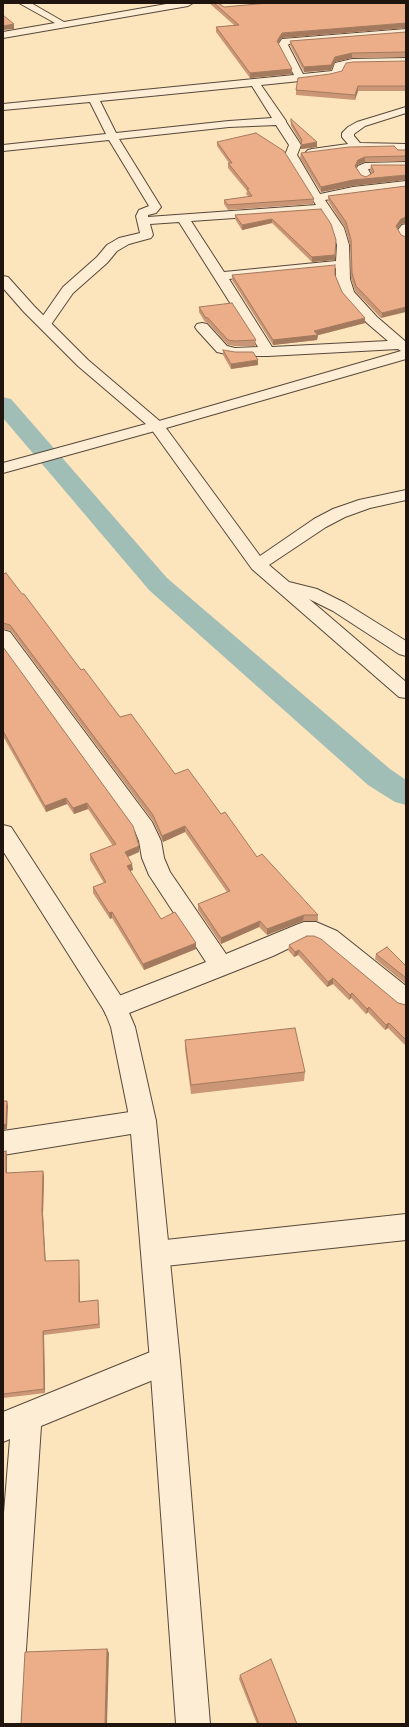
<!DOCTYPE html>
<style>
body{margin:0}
#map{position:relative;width:409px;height:1727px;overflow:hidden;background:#fce4bd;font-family:"Libre Bodoni",serif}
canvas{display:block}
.frame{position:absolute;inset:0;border:4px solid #20140f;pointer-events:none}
</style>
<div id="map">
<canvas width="409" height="1727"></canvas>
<div class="frame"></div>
</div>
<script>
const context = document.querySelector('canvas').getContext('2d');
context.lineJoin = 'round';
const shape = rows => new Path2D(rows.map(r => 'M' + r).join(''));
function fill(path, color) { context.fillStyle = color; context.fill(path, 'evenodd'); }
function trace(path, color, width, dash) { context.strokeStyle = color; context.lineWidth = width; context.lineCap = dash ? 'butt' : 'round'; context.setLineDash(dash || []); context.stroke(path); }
fill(shape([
 [3,397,11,399,167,578,390,769,406,780,406,805,395,802,368,785,149,590,3,418,3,397]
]), '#a0beb6');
const minor = shape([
 [19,3,31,3,64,22,172,3,193,3,188,6,3,38,3,32,55,23,19,3],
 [406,29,406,35,289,44,288,45,303,74,332,71,335,63,352,59,406,58,406,64,352,65,344,67,341,75,329,78,261,85,286,121,286,122,301,145,297,155,320,194,353,187,406,181,406,189,353,195,325,200,344,228,349,245,350,279,354,292,377,317,406,342,406,359,166,428,260,556,314,519,333,509,359,500,406,490,406,500,370,508,345,517,326,527,269,565,289,582,317,589,345,603,406,641,406,656,399,654,333,611,309,599,406,682,406,698,399,697,252,569,149,426,152,423,401,351,398,349,268,356,235,356,217,352,197,330,195,327,197,324,202,323,207,324,227,346,235,348,258,347,179,222,150,224,153,235,151,238,129,244,117,251,107,263,73,293,50,326,45,327,40,326,38,323,63,287,97,257,107,245,119,238,140,233,136,216,139,210,149,206,109,140,3,151,3,145,106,134,90,102,3,110,3,104,294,75,278,45,282,39,406,29],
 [252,86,272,118,229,121,116,133,100,101,252,86],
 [276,125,289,145,285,155,316,205,148,217,148,215,156,213,161,207,119,139,229,127,276,125],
 [321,212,332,228,337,245,336,261,224,272,191,221,321,212],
 [336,268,336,279,343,296,367,323,388,341,272,347,229,279,336,268],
 [406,107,406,113,365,126,354,134,354,136,360,143,406,144,406,150,357,149,312,155,308,154,306,152,308,150,312,149,348,144,342,137,342,133,348,127,357,122,406,107],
 [406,162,406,168,368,169,372,177,370,179,366,181,362,179,356,170,358,166,365,163,406,162],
 [406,224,406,241,402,240,397,231,402,225,406,224],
 [3,630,10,632,152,822,161,841,164,858,170,872,226,954,296,925,304,922,316,922,337,931,406,986,406,1010,398,1007,321,943,314,940,306,940,273,956,124,1015,115,1018,106,1015,103,1008,106,1001,206,962,149,875,142,858,139,841,135,831,3,649,3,630],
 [143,1110,152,1113,156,1121,152,1129,143,1132,3,1155,3,1131,143,1110],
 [406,1214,406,1240,156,1267,146,1263,142,1254,146,1245,156,1241,406,1214],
 [165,1346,175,1351,180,1361,175,1371,41,1426,21,1724,3,1724,3,1525,10,1439,3,1442,3,1412,165,1346]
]);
const tertiary = shape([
 [3,276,8,277,34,306,88,360,162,423,165,426,162,429,3,473,3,463,146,424,78,366,24,312,3,288,3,276],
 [3,825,11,827,124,1001,135,1027,156,1121,180,1361,210,1724,176,1724,150,1361,130,1121,111,1027,105,1012,3,851,3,825]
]);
trace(minor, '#57483a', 2);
trace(tertiary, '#57483a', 2);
fill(minor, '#fdedd4');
fill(tertiary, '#fdedd4');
fill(shape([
 [209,3,223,3,221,5,224,7,406,3,406,28,282,38,278,43,292,69,292,74,250,78,216,32,216,27,234,25],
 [406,32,406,57,352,58,335,62,331,70,304,72,290,45,290,41],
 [406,61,406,91,358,91,355,100,296,95,296,90,330,74],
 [291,119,317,147,301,149,301,143,291,126],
 [217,142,314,199,313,204,228,210,224,204,224,200,249,197,246,194,247,191,228,168,228,163,229,163,217,146],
 [398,150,406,150,406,161,365,162,357,165,356,167,361,175,366,177,372,174,370,170,371,165,406,165,353,186,321,192,300,158,301,153],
 [406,186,406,223,401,224,398,228,381,318,355,291,351,279,350,245,345,228,328,201,328,196],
 [321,209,335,260,312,262,272,223,242,230,235,219,235,215],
 [232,275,335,275,342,292,365,323,318,335,317,340,273,345,232,280],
 [199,307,256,340,255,346,235,346,228,345,208,323,205,322,199,312],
 [223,350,258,365,231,369,223,355],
 [3,574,120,717,175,774,221,814,257,857,318,915,318,921,303,921,267,935,259,927,221,944,198,910,198,904,227,892,185,832,163,842,153,821,11,631,3,629],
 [3,647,139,852,128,857,133,870,130,871,161,919,196,943,196,949,144,970,112,918,110,919,93,893,93,887,104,883,90,860,90,854,113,846,88,809,74,814,67,804,46,812,4,738,3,738],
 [307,936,398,1003,406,1005,406,1046,388,1028,385,1030,368,1012,366,1014,351,998,349,1000,333,984,327,987,298,955,294,957,288,950,289,945],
 [376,954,405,965,406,965,406,984,375,959],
 [185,1040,305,1072,304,1081,191,1094,185,1049],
 [3,1152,7,1156,7,1173,44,1176,43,1214,45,1261,79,1260,79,1264,80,1302,98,1300,100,1328,44,1335,45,1393,3,1398],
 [240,1675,297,1724,257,1724,239,1679]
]), '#ca9675');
fill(shape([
 [406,23,406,28,282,38,277,46,277,41,282,33],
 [14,24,14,29,3,30,3,26],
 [352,53,352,58,335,62,331,70,304,72,304,67,335,57],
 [292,69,292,74,250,78,250,73],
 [358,86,358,91,355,100,355,95],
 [317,142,317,147,301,149,301,145],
 [365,157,365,162,357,165,355,171,355,166,358,160],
 [406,175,406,180,353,186,321,192,321,187,353,180],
 [406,217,406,223,401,224,396,231,396,226,401,219],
 [272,219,272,223,242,230,242,225],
 [335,255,335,260,312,262,312,257],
 [406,307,406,312,381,318,382,313],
 [365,318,365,323,315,336,318,335,317,340,273,345,273,340,314,331],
 [258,360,258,365,231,369,231,364],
 [66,798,67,804,46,812,45,806],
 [87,803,88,809,74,814,73,808],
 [185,826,185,832,163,842,162,836],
 [139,846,139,852,125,858,125,852],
 [132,864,133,870,128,872,127,866],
 [112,912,112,918,110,919,109,913],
 [304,915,303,921,267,935,267,929],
 [260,921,259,927,221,944,221,938],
 [196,943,196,949,144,970,143,964],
 [299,950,298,955,294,957,295,952],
 [333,978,333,984,327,987,328,982],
 [352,993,351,998,349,1000,350,995],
 [369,1007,368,1012,366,1014,367,1009],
 [389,1023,388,1028,385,1030,386,1025],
 [7,1101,8,1106,7,1129,3,1130,3,1125],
 [6,1151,7,1156,7,1178,6,1173],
 [43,1171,44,1176,43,1214,46,1266,45,1261,42,1210],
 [79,1260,79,1264,80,1306,79,1302],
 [43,1331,44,1335,45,1393,44,1389],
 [107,1649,109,1653,107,1724,105,1724]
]), '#a47a5f');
const building = shape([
 [214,3,218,3,224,7,268,3,406,3,406,23,282,33,277,41,292,69,250,73,216,27,239,25,214,3],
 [3,15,14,24,3,26,3,15],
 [406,32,406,52,352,53,335,57,331,65,304,67,290,41,406,32],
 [406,61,406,86,358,86,355,95,296,90,298,78,330,74,342,71,346,63,353,62,406,61],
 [291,119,317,142,301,145,302,140,291,122,291,119],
 [256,133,284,151,314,199,228,205,224,200,252,196,247,189,249,189,228,163,232,163,217,142,256,133],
 [394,146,398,150,406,150,406,156,365,157,358,160,355,166,361,175,366,177,374,172,371,165,406,165,406,175,353,180,321,187,301,153,349,147,394,146],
 [406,186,406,217,401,219,396,226,401,235,406,237,406,307,382,313,356,286,352,273,351,240,346,222,328,196,406,186],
 [321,209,331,224,336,240,335,255,312,257,272,219,242,225,235,215,321,209],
 [335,265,335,275,342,292,365,318,314,331,318,335,273,340,232,275,335,265],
 [232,303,256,340,235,341,228,340,208,318,205,317,199,307,232,303],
 [223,350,235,352,253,352,258,360,231,364,223,350],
 [6,573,22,594,24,594,81,670,84,669,120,717,131,714,175,774,188,769,221,814,225,812,257,857,262,854,318,915,304,915,267,929,260,921,221,938,198,904,230,891,185,826,162,836,153,815,10,625,3,623,3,574,6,573],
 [3,647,133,826,139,846,125,852,132,864,127,866,161,919,175,912,196,943,143,964,112,912,109,913,93,887,106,882,90,854,116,844,87,803,73,808,66,798,45,806,3,731,3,647],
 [307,936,314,936,321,939,398,1003,406,1005,406,1040,389,1023,386,1025,369,1007,367,1009,352,993,350,995,333,978,328,982,299,950,295,952,289,945,307,936],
 [387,947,405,965,406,965,406,978,376,954,387,947],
 [295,1028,305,1072,191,1085,185,1040,295,1028],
 [3,1101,7,1101,6,1124,3,1125,3,1101],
 [6,1151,6,1173,43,1171,42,1210,45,1261,79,1260,79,1302,98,1300,99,1324,43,1331,44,1389,3,1394,3,1152,6,1151],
 [107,1649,105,1724,21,1724,25,1652,107,1649],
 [271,1659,297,1724,259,1724,240,1675,271,1659]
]);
fill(building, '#ebae88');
trace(building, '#a47a5f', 1);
</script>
